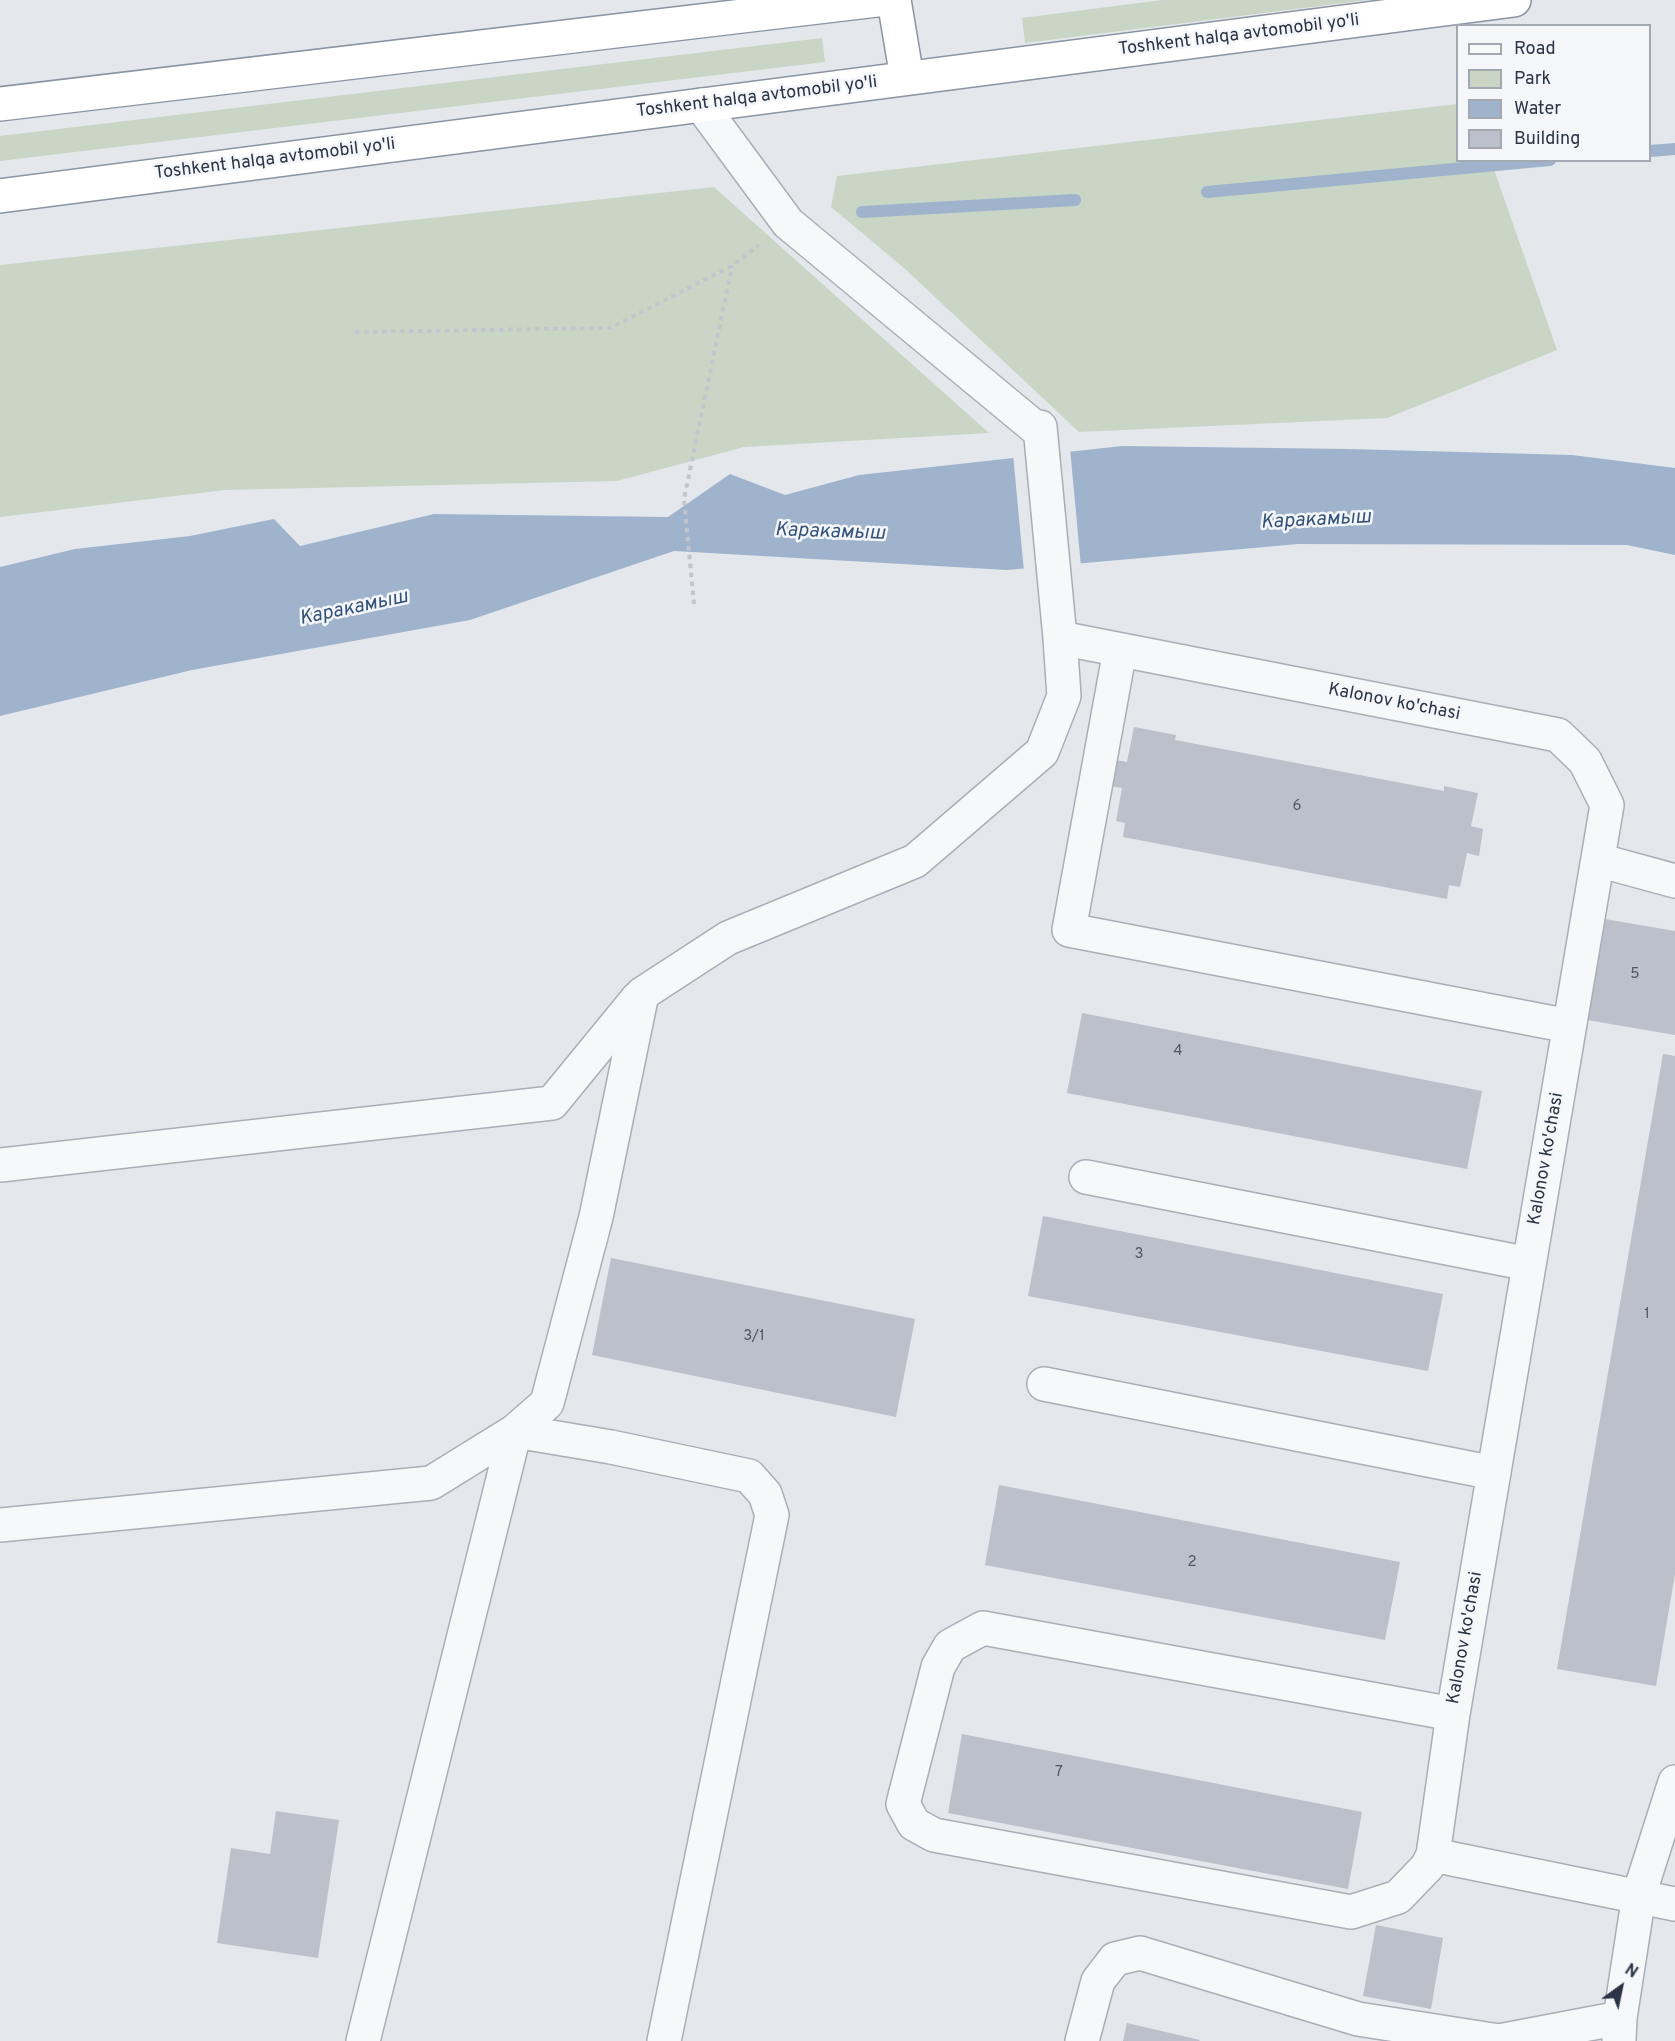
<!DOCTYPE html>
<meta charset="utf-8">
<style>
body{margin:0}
#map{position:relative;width:1675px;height:2041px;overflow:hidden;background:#e4e7ec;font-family:Overpass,sans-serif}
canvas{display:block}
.legend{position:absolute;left:1456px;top:24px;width:195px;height:138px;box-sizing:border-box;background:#f4f6f9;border:2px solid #a4a8b1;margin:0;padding:8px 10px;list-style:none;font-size:18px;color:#2b3445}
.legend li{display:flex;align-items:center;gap:12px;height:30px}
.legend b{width:30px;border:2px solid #a4a8b1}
.north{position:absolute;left:1591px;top:1957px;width:60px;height:60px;-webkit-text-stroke:4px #f4f6f9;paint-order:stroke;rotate:33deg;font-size:16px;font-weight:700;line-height:24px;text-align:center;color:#2b3445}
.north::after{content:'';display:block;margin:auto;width:21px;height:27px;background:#2b3445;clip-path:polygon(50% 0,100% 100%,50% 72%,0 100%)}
</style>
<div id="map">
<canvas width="1675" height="2041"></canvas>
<ul class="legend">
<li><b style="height:8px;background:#f7f8fa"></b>Road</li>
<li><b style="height:16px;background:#c9d6c5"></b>Park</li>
<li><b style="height:16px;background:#9fb4cc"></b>Water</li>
<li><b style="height:16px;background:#bbc0ca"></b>Building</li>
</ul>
<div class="north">N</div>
</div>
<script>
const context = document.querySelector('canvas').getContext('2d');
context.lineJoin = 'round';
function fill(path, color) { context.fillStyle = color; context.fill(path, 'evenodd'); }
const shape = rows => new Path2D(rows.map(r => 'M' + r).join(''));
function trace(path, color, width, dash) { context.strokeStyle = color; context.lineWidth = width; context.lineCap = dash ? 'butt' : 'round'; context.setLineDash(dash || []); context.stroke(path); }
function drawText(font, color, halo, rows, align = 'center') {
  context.font = font + ' Overpass,sans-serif'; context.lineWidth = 5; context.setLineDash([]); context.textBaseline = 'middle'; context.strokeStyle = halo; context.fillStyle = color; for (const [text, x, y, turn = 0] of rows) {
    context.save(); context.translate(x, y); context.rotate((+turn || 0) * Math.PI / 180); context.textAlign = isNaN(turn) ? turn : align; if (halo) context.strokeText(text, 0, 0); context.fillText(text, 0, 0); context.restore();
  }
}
fill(shape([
 [1162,0,1368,0,1025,43,1022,18],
 [822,38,825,62,0,161,0,136],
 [1457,104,1458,160,1491,161,1557,350,1387,418,1079,432,904,268,831,207,837,176],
 [714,187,989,433,744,447,617,481,225,490,0,517,0,265]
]), '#c9d6c5');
fill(shape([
 [1122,446,1348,449,1572,455,1675,468,1675,555,1627,545,1298,544,1007,570,674,551,470,620,192,670,0,716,0,567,75,549,190,536,274,519,300,546,434,514,668,517,730,474,785,495,859,475]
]), '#9fb4cc');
fill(shape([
 [1070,448,1081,567,1024,572,1013,454]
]), '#e4e7ec');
trace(shape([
 [1650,151,1675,149],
 [1207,192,1550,160],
 [862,212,1075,200]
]), '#9fb4cc', 12);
fill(shape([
 [1134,727,1176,735,1175,740,1444,791,1444,786,1478,793,1471,826,1483,829,1479,856,1467,853,1460,887,1449,885,1447,899,1123,837,1125,823,1116,821,1122,788,1110,786,1115,760,1127,762],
 [1605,919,1675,931,1675,1035,1587,1020],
 [1082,1013,1482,1091,1467,1169,1067,1093],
 [1663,1054,1675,1056,1675,1574,1656,1686,1557,1669],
 [1043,1216,1443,1294,1428,1371,1028,1296],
 [611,1258,915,1319,896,1417,592,1355],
 [999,1485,1400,1562,1385,1640,985,1565],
 [962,1734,1362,1812,1348,1889,948,1813],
 [276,1811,339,1820,318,1958,217,1943,231,1848,270,1854],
 [1376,1925,1443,1938,1431,2009,1363,1996],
 [1127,2023,1200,2040,1199,2041,1123,2041]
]), '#bbc0ca');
const minor = shape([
 [1060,638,1558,735,1585,761,1607,805,1453,1714,1433,1855,1427,1867,1398,1897,1351,1912,934,1835,914,1824,903,1804,938,1667,950,1646,983,1628,1453,1714],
 [1120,650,1069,930,1569,1026],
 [1598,860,1675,881],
 [0,1165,552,1103,638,998],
 [1086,1177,1529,1264],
 [1044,1384,1494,1473],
 [0,1525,431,1483,515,1431,547,1403,596,1217,642,994,728,938,915,861,1042,752,1064,696,1060,638,1040,427,1038,430,788,223,701,105],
 [1433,1855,1675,1904],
 [1619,2040,1620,2018,1639,1895,1675,1782],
 [363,2041,515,1431,611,1447,749,1476,765,1494,772,1515,664,2041],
 [1082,2041,1098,1981,1115,1959,1140,1953,1358,2019,1499,2041,1620,2018]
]);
const highway = shape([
 [894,0,907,78],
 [0,104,877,0],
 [0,196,1514,0]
]);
trace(minor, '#a9aeb7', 36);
trace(highway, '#8b94a3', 36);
trace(shape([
 [355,332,610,328,732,266,759,245],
 [694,604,684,499,732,266]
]), '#c2c5cb', 4, [4.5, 4.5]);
trace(minor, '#f7f8fa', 33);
trace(highway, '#fff', 33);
drawText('15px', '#4f5766', null, [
 ["6",1297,807],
 ["5",1635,975],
 ["4",1178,1052],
 ["3",1139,1255],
 ["1",1647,1315],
 ["3/1",754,1337],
 ["2",1192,1563],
 ["7",1059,1773]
]);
drawText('18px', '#2b3445', '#f4f6f9', [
 ["Toshkent halqa avtomobil yo'li",1239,36,-7],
 ["Toshkent halqa avtomobil yo'li",757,98,-7],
 ["Toshkent halqa avtomobil yo'li",275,160,-7],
 ["Kalonov ko'chasi",1394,703,11],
 ["Kalonov ko'chasi",1547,1159,-80],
 ["Kalonov ko'chasi",1466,1638,-80]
]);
drawText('italic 20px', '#34527a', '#f4f6f9', [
 ["Каракамыш",1316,521,-3],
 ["Каракамыш",830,533,2],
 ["Каракамыш",354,609,-12]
]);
</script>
